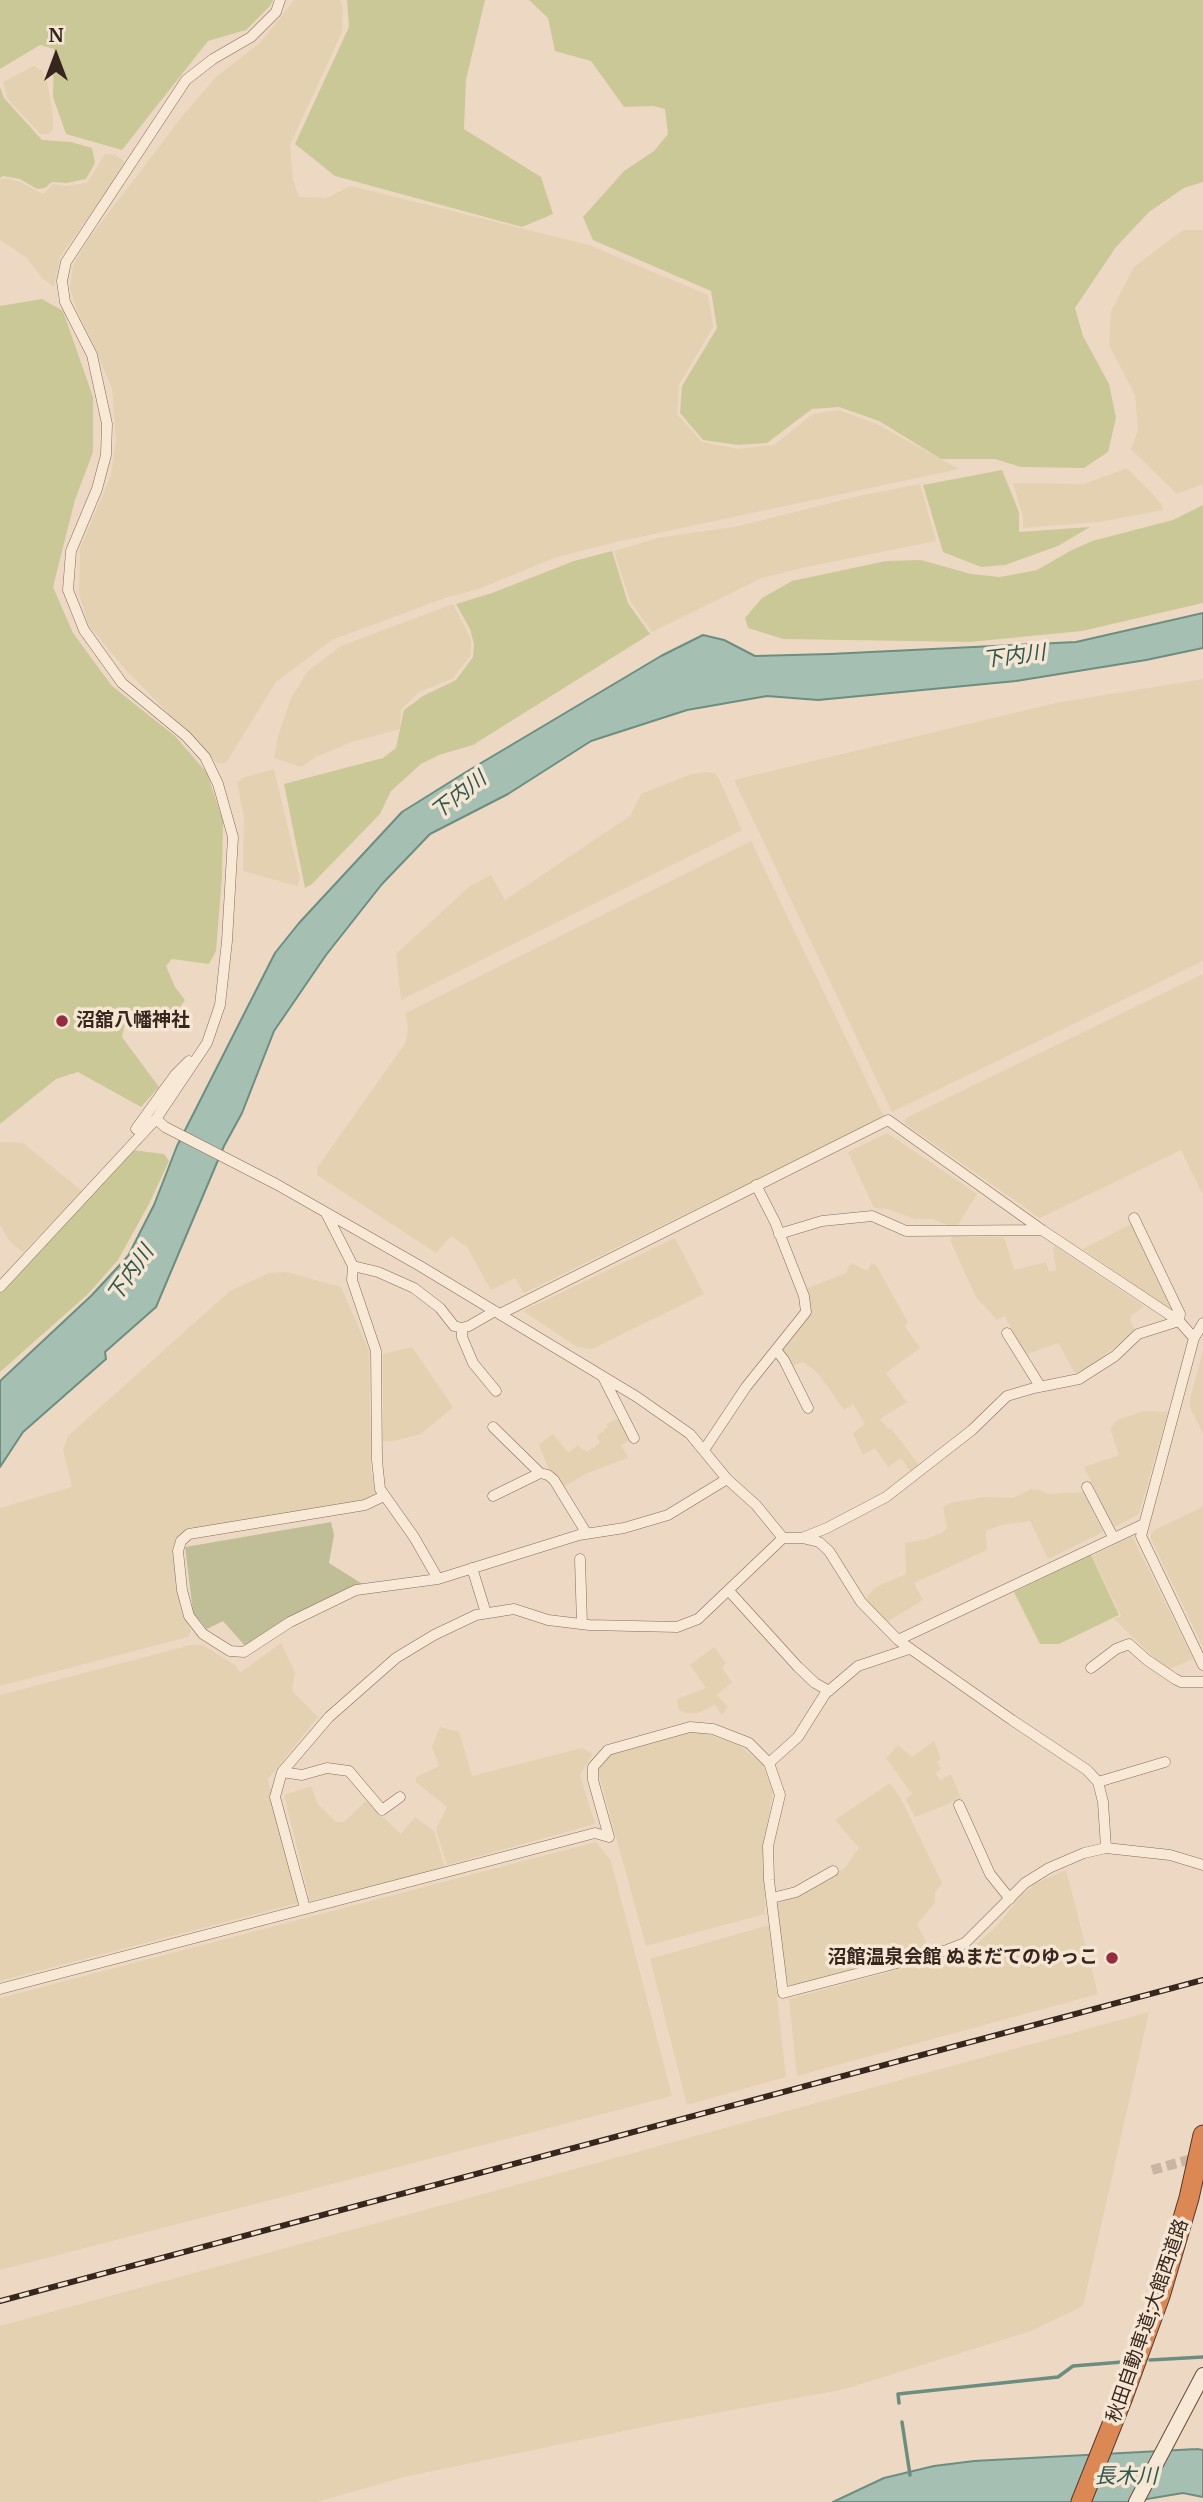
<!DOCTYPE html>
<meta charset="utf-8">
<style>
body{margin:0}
#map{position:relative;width:1203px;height:2502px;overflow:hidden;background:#edd9c3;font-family:Merriweather,serif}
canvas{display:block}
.north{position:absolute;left:21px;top:21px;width:70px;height:70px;-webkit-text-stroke:5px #f5e5d3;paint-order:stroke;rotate:0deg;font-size:19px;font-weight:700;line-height:28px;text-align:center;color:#37261e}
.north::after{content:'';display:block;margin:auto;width:24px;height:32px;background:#37261e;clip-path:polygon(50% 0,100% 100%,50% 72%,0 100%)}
</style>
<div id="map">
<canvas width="1203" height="2502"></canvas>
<div class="north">N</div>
</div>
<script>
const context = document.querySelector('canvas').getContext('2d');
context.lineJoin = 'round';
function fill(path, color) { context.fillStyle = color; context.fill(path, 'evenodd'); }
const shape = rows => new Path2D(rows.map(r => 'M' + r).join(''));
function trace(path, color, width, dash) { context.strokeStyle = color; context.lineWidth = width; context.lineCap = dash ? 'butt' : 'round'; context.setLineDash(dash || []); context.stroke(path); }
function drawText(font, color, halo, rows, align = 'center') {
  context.font = font + ' Merriweather,"Noto Sans JP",serif'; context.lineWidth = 7; context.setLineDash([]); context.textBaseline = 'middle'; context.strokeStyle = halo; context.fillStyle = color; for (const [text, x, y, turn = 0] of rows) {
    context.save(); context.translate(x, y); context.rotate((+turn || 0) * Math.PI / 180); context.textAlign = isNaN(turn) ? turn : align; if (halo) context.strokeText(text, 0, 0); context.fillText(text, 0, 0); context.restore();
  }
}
fill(shape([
 [294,0,340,0,343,9,342,32,290,145,293,180,299,197,326,198,351,186,589,245,708,295,713,327,679,385,677,414,702,442,738,449,774,445,813,414,839,410,879,425,959,469,616,542,554,558,479,589,445,598,332,640,276,682,226,763,217,763,126,670,89,626,79,594,80,548,111,476,116,439,112,389,96,350,77,311,70,288,73,265,88,240,184,114,216,77,261,42],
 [34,66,42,70,48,85,53,116,53,129,49,134,40,134,7,98,3,82],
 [105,154,114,154,124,161,124,167,60,257,54,287,42,278,26,257,0,240,0,180,4,178,18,181,43,194,53,184,65,186,87,183],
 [1183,230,1203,230,1203,484,1177,494,1131,449,1138,430,1135,395,1109,345,1111,311,1134,267],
 [1127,468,1161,503,1163,510,1099,522,1023,528,1023,517,1013,483,1084,484],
 [920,484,936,541,806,567,762,578,652,632,630,601,614,551,658,538,739,526,859,496],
 [453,604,471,639,471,655,452,679,419,692,401,710,400,729,352,742,316,757,301,767,274,758,278,736,291,698,308,671,341,646],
 [1203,679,1203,961,892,1112,734,780,1056,703],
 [274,769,300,879,297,886,243,871,244,818,237,782,242,778],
 [706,772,715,773,719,779,742,830,401,1000,396,954,470,886,491,875,505,900,630,816,641,794,689,775],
 [751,841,884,1117,524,1293,515,1278,491,1290,467,1247,451,1236,436,1253,317,1175,317,1168,406,1042,408,1028,406,1013],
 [1203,974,1203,1195,1181,1150,1040,1218,904,1123,906,1118],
 [887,1133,977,1194,956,1228,932,1219,915,1219,888,1209,874,1208,848,1152],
 [0,1142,23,1143,82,1191,23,1252,10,1242,0,1225],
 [1131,1224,1172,1311,1083,1249],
 [953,1236,1004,1237,1014,1270,1046,1262,1049,1272,1056,1270,1053,1248,1055,1246,1144,1306,1131,1316,1130,1320,1135,1330,1095,1363,1077,1373,1075,1373,1058,1343,1025,1355,1005,1316,997,1320,976,1297,950,1240],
 [675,1238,704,1294,592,1349,577,1347,523,1311],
 [851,1263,868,1271,871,1263,876,1265,908,1322,905,1326,920,1348,886,1373,907,1402,880,1419,888,1429,890,1428,893,1431,919,1465,910,1471,901,1458,888,1467,875,1448,863,1455,853,1433,865,1424,853,1404,844,1410,817,1372,803,1362,792,1366,780,1349,805,1322,808,1314,808,1288,846,1273],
 [286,1272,341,1287,369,1351,371,1471,377,1493,364,1500,190,1531,174,1550,181,1611,191,1631,188,1637,0,1686,0,1508,72,1487,63,1450,68,1436,230,1291,269,1273],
 [412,1347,453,1407,421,1434,394,1441,383,1441,383,1354],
 [1203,1350,1203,1434,1190,1407,1190,1399],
 [1144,1411,1168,1412,1139,1514,1113,1528,1084,1467,1119,1455,1110,1429,1117,1420],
 [620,1418,632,1440,621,1445,628,1458,585,1474,562,1488,550,1473,539,1444,553,1434,568,1453,578,1445,582,1450,584,1449,587,1452,600,1443,597,1436,608,1427,606,1424],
 [1031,1489,1040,1490,1047,1494,1084,1492,1103,1532,1048,1559,1030,1521,1001,1525,986,1531,987,1550,914,1583,923,1600,887,1622,868,1603,866,1599,874,1588,906,1574,905,1543,923,1540,942,1533,947,1528,943,1507,950,1503,984,1497,1013,1498],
 [1203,1507,1203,1647,1151,1539,1151,1535,1154,1530],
 [1132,1536,1193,1659,1167,1670,1114,1619,1121,1616,1092,1556],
 [281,1643,295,1673,292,1691,318,1717,268,1779,298,1903,0,1981,0,1695,191,1645,203,1645,235,1665,240,1673],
 [714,1647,726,1663,722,1668,732,1682,717,1695,728,1707,722,1715,715,1705,698,1713,685,1713,679,1710,677,1699,706,1688,690,1665],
 [440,1727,459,1732,472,1776,582,1748,593,1754,580,1775,595,1824,447,1865,436,1829,447,1807,416,1782,416,1777,439,1766,432,1747],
 [687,1731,702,1732,740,1746,762,1764,773,1791,764,1844,765,1914,646,1946,598,1771,611,1754],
 [934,1741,941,1759,937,1762,941,1769,935,1773,940,1780,951,1774,961,1799,915,1817,906,1799,912,1794,886,1758,898,1745,912,1757],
 [890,1783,901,1799,942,1883,935,1893,935,1903,917,1924,930,1950,791,1986,785,1979,777,1903,805,1891,845,1868,859,1848,835,1820],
 [311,1786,318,1804,336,1822,344,1822,366,1801,401,1834,415,1817,434,1831,445,1868,310,1901,284,1795],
 [596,1842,611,1861,672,2096,0,2270,0,1998],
 [1066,1870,1098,1994,797,2076,789,1999,970,1950,996,1927,1020,1897,1036,1883],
 [769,1925,786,2077,687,2105,650,1959],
 [1149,2012,1083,2306,1031,2331,845,2389,662,2423,404,2477,317,2502,0,2502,0,2326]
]), '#e3d1b1');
fill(shape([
 [0,0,273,0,270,6,246,30,208,41,122,150,66,134,53,97,54,49,40,45,0,69],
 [347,0,485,0,466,80,464,129,541,177,553,214,522,227,335,176,295,144,349,27],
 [529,0,1203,0,1203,182,1184,188,1149,212,1116,247,1075,308,1083,336,1109,384,1116,418,1108,452,1084,468,1021,467,995,459,941,459,879,421,839,407,812,409,767,443,738,445,703,440,680,413,682,386,717,328,711,291,593,240,583,217,624,171,654,151,668,134,665,109,653,106,624,107,591,61,555,51,548,18],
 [0,87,4,98,42,140,71,142,92,148,95,163,86,179,67,183,52,182,45,188,37,189,20,179,3,176,0,178],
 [42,299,63,311,93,397,93,452,75,500,53,587,73,633,112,686,175,736,207,773,223,821,222,877,216,951,209,964,172,959,166,966,175,987,185,1000,174,1016,160,1026,136,1020,124,1027,122,1037,159,1087,141,1107,78,1072,56,1079,0,1124,0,306],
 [1002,470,1019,512,1019,532,1090,527,1058,546,1005,565,981,567,943,552,923,485],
 [1203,505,1203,603,1082,631,970,642,783,639,748,628,745,618,762,598,792,581,886,561,921,560,971,574,1000,577,1037,570,1070,551,1092,541,1173,520],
 [612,551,628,603,650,634,473,745,439,755,421,764,391,791,380,814,312,884,305,888,284,784,383,758,396,748,404,710,423,696,456,680,473,657,474,644,470,629,456,604,492,593,574,561],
 [132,1150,164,1154,169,1161,149,1204,118,1260,88,1294,0,1372,0,1293],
 [1091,1555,1119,1615,1059,1644,1040,1644,1014,1592]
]), '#cbc897');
fill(shape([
 [331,1522,334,1535,329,1563,364,1585,246,1647,223,1621,207,1629,193,1612,185,1547]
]), '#c0be96');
const water = shape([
 [1203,613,1203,648,1146,660,1016,681,818,700,767,696,687,710,591,741,508,794,430,834,382,884,326,955,274,1031,242,1113,224,1146,156,1307,105,1352,106,1359,23,1432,0,1467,0,1381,92,1295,128,1256,154,1205,177,1146,275,953,299,923,402,812,466,772,661,656,703,635,724,640,755,656,830,654,1076,642,1203,613],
 [1197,2449,1203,2450,1203,2497,1183,2493,1129,2502,833,2502,884,2478,934,2466,974,2461,1197,2449]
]);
fill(water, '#a5c0b3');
trace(water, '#6c8e80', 2);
trace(shape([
 [1150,2360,1203,2357],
 [899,2403,898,2394,1058,2377,1073,2366,1122,2362],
 [902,2422,910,2475]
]), '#6c8e80', 3.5);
trace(shape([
 [1152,2170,1199,2157]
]), '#c9b5a2', 10, [10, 5]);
const street = shape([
 [156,1119,165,1127,276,1184,420,1266,637,1397,690,1434,727,1479,756,1505,783,1538],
 [136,1129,175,1075,189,1061],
 [326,1213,353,1266,352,1280,376,1351,377,1460,380,1489,414,1537,438,1579],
 [1134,1218,1180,1314,1179,1321],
 [779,1234,822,1221,872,1216,906,1231,1042,1230],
 [353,1266,378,1272,414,1288,440,1308,454,1326,462,1328,469,1326,495,1311],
 [0,1287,156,1119,207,1043,220,1005,227,941,233,837,218,784,205,757,186,736,122,683,84,630,68,590,71,551,97,489,106,455,107,424,92,355,65,302,62,281,66,262,186,80,213,59,251,37,276,12,280,0],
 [500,1314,888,1120,1042,1230,1179,1321,1194,1338],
 [1203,1323,1194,1338,1141,1536,1203,1665],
 [462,1328,462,1337,473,1363,496,1391],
 [1007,1333,1040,1386],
 [776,1350,784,1360,808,1408],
 [603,1377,634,1438],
 [493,1427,540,1473],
 [704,1450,746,1387,806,1312,804,1296,775,1222,756,1185],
 [1087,1487,1113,1537],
 [384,1496,365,1505,189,1534,181,1541,178,1551,182,1590,189,1616,203,1634,230,1651,244,1652,290,1622,356,1590,438,1579,579,1535,624,1528,668,1515,727,1479],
 [493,1496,540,1473,548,1475,554,1480,587,1534],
 [802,1538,827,1528,886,1497,972,1430,1007,1396,1034,1388,1079,1379,1115,1356,1138,1334,1179,1321],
 [580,1559,582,1624],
 [472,1568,486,1613],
 [729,1591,798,1667,815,1683,829,1691],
 [898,1640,1144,1524],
 [1091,1668,1116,1649,1129,1644,1147,1660,1175,1679,1181,1682,1203,1682],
 [769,1763,798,1737,825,1694,858,1666,909,1649],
 [282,1772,302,1775,327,1768,349,1771,382,1810,400,1797],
 [1098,1782,1165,1762],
 [959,1805,990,1874,1010,1899],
 [609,1837,593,1780,593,1767,608,1750,690,1727,713,1729,749,1743,769,1763,780,1795,768,1846,769,1880,783,1993,947,1950,965,1943,1025,1883,1049,1868,1084,1853,1106,1848,1170,1855,1203,1865],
 [772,1898,796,1892,833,1871],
 [305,1908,275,1797,282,1772,329,1717,396,1658,434,1635,476,1615,514,1609,548,1620,589,1625,677,1627,698,1619,783,1538,802,1538,819,1542,829,1551,861,1602,898,1640,1012,1720,1087,1770,1098,1782,1103,1802,1106,1848],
 [0,1989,595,1833,609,1837]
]);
const secondary = shape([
 [1136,2502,1203,2375]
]);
const highway = shape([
 [1081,2502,1123,2397,1160,2296,1189,2198,1203,2135]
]);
trace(street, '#876a5a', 11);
trace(secondary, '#694b3d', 16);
trace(highway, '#55392e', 21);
trace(street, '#f8e8d6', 10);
trace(secondary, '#f8e8d6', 14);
trace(highway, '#db8855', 19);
const rail = shape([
 [0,2301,1203,1980]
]);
trace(rail, '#37261e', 6);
trace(rail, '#f5e5d3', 3.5, [10]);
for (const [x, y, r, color] of [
 [62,1021,7,"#952b3f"],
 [1112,1958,7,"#952b3f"]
]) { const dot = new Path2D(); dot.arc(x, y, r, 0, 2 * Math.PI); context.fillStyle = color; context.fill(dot); trace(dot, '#f5e5d3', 2.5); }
drawText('bold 19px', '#37261e', '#f5e5d3', [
 ["沼舘八幡神社",76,1021],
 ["沼館温泉会館 ぬまだてのゆっこ",1098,1958,"right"]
], 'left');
drawText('19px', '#37261e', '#f5e5d3', [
 ["秋田自動車道;大館西道路",1148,2321,-71]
]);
drawText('italic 21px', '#2e574d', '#f5e5d3', [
 ["下内川",1014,657,-7],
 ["下内川",459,796,-38],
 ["下内川",131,1274,-55],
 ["長木川",1126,2477]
]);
</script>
